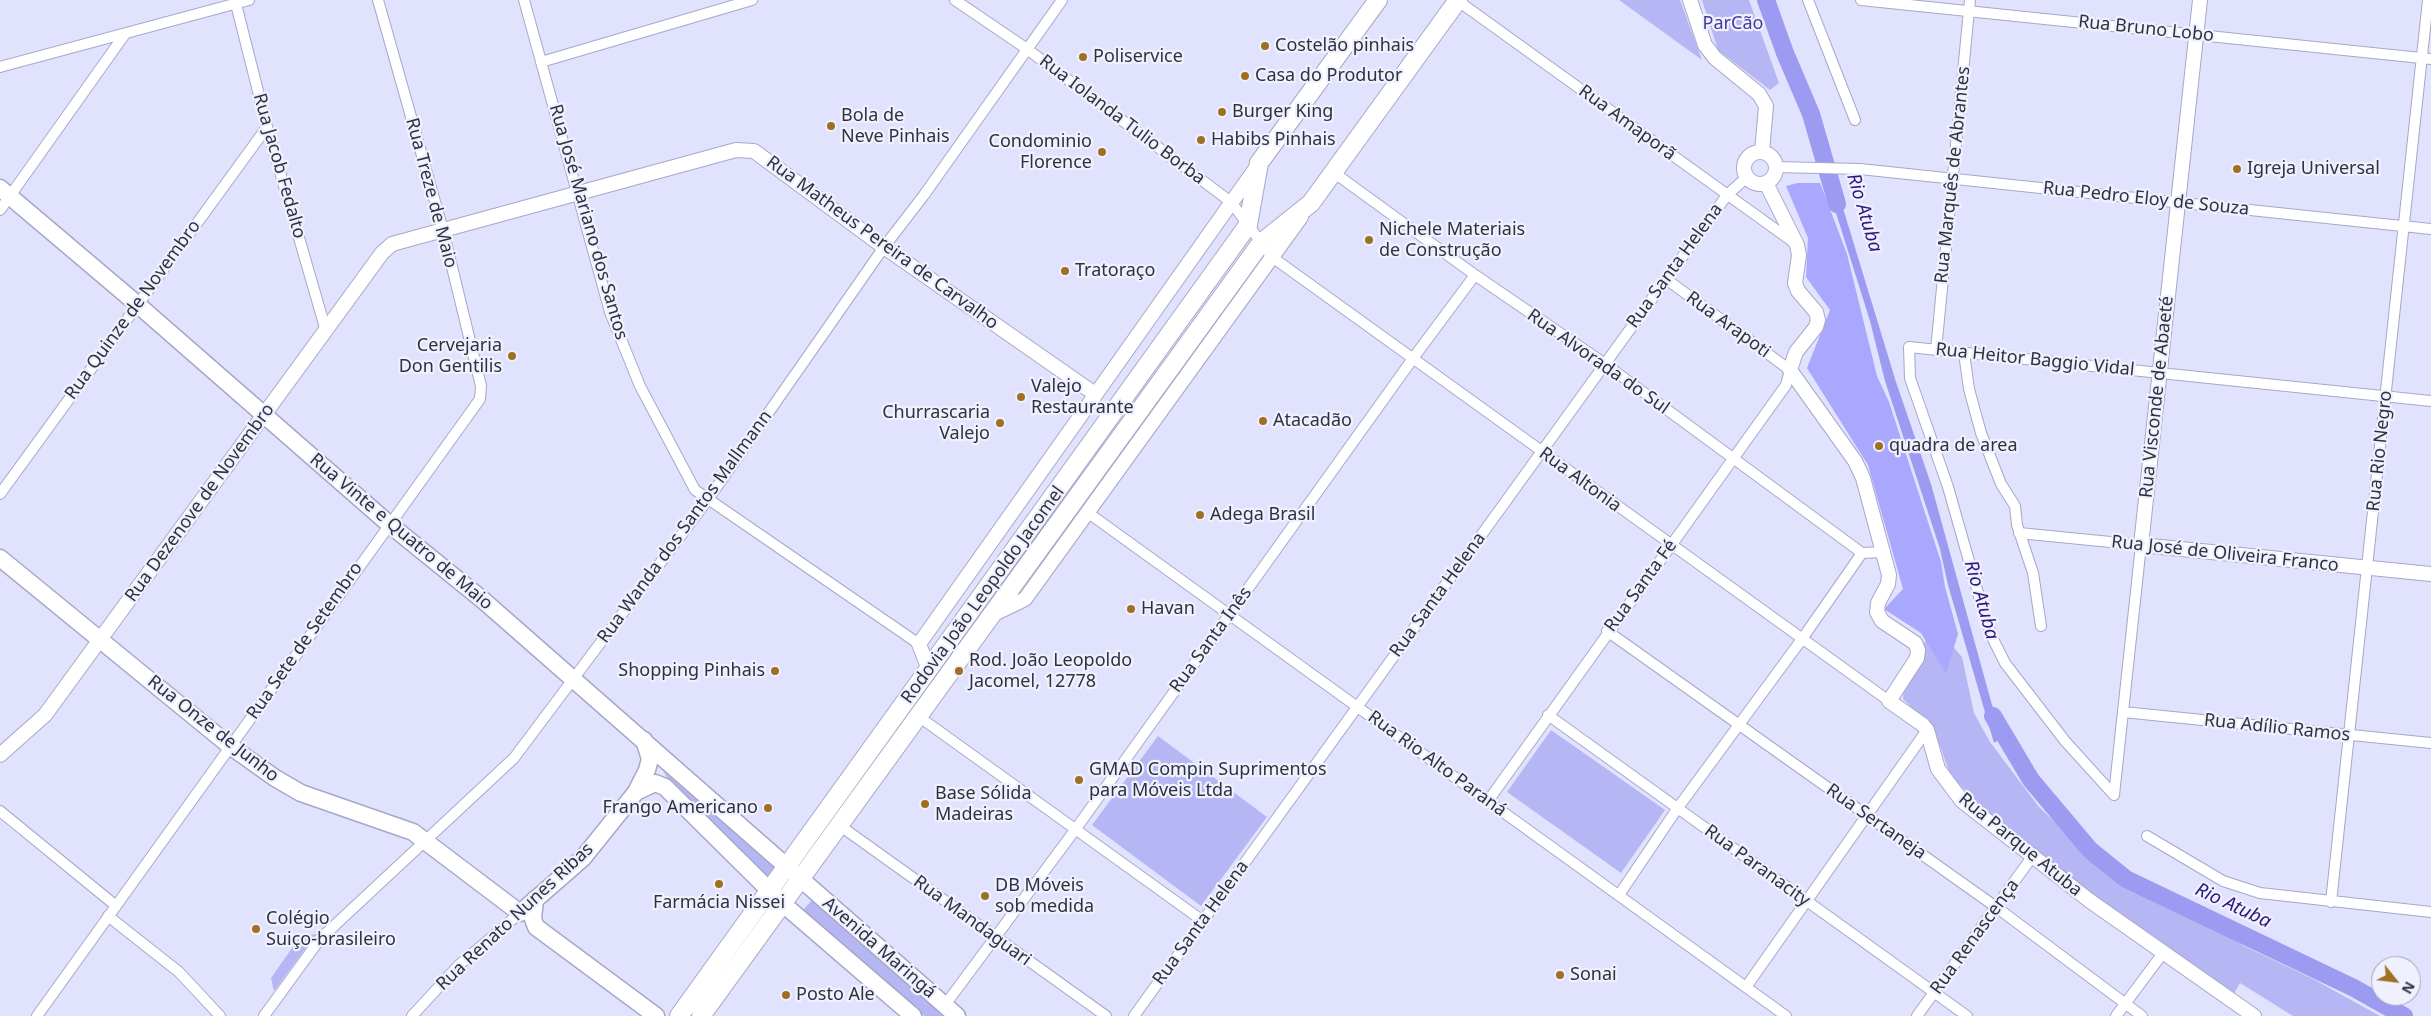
<!DOCTYPE html>
<meta charset="utf-8">
<style>
body{margin:0}
#map{position:relative;width:2431px;height:1016px;overflow:hidden;background:#e1e2fd;font-family:"Noto Sans",sans-serif}
canvas{display:block}
.north{position:absolute;left:2371px;top:956px;width:50px;height:50px;box-sizing:border-box;background:#f0f1fe;border:1px solid #a3a4b1;border-radius:50%;rotate:119deg;font-size:14px;font-weight:700;line-height:20px;text-align:center;color:#30313e}
.north::after{content:'';display:block;margin:auto;width:18px;height:22px;background:#a06f23;clip-path:polygon(50% 0,100% 100%,50% 72%,0 100%)}
</style>
<div id="map">
<canvas width="2431" height="1016"></canvas>
<div class="north">N</div>
</div>
<script>
const context = document.querySelector('canvas').getContext('2d');
context.lineJoin = 'round';
function fill(path, color) { context.fillStyle = color; context.fill(path, 'evenodd'); }
const shape = rows => new Path2D(rows.map(r => 'M' + r).join(''));
function trace(path, color, width, dash) { context.strokeStyle = color; context.lineWidth = width; context.lineCap = dash ? 'butt' : 'round'; context.setLineDash(dash || []); context.stroke(path); }
function drawText(font, color, halo, rows, align = 'center') {
  context.font = font + ' "Noto Sans",sans-serif'; context.lineWidth = 4.5; context.setLineDash([]); context.textBaseline = 'middle'; context.strokeStyle = halo; context.fillStyle = color; for (const [text, x, y, turn = 0] of rows) {
    context.save(); context.translate(x, y); context.rotate((+turn || 0) * Math.PI / 180); context.textAlign = isNaN(turn) ? turn : align; if (halo) context.strokeText(text, 0, 0); context.fillText(text, 0, 0); context.restore();
  }
}
fill(shape([
 [1619,0,1680,0,1702,60],
 [1702,0,1749,0,1779,83,1770,90,1718,50],
 [1934,625,1962,657,1974,713,1990,742,2039,807,2101,865,2133,892,2189,913,2244,946,2313,979,2380,1016,2293,1016,2240,983,2233,995,2101,903,1982,809,1950,774,1934,729,1903,699,1904,687,1922,647],
 [1551,730,1665,810,1621,873,1507,792],
 [1158,736,1267,817,1201,906,1092,825],
 [663,771,777,866,766,881,681,799],
 [814,898,948,1016,924,1016,803,910],
 [316,934,274,991,271,978,299,938]
]), '#b6b6f4');
fill(shape([
 [1798,183,1820,183,1847,254,1877,376,1889,402,1941,562,1945,587,1958,634,1946,673,1921,633,1884,609,1903,589,1868,465,1807,368,1830,310,1806,277,1808,238,1786,186]
]), '#a9a7fe');
fill(shape([
 [1823,180,1835,182,1896,382,1931,484,1992,705,2008,734,1994,743,1948,585,1940,549,1885,381,1870,321,1837,216]
]), '#9d9bf1');
trace(shape([
 [1766,0,1785,53,1811,114,1837,204],
 [1993,716,2031,780,2090,850,2126,879,2354,988,2404,1016]
]), '#9d9bf1', 18);
const minor = shape([
 [235,0,267,127,326,331],
 [524,0,610,312,640,386,695,490,919,644],
 [955,0,1027,49,1231,202,1272,257,1889,701],
 [1808,0,1855,120],
 [1861,0,2431,59],
 [1458,1,1796,244],
 [541,62,752,0],
 [0,67,249,0],
 [1776,167,1860,169,2431,229],
 [1333,172,1475,275,1605,364,1862,553],
 [0,210,125,34],
 [1936,350,1970,0],
 [1964,353,1969,389,1981,433,2001,484,2015,506,2017,525,2033,573,2041,626],
 [0,494,267,127],
 [1087,512,1786,1016],
 [2019,533,2141,545,2114,795],
 [1862,553,1885,552],
 [1607,631,1996,907,2142,1016],
 [2123,712,2431,743],
 [1548,715,1967,1016],
 [918,716,1203,921],
 [2114,795,2065,741,2005,663,1993,639,1984,614,1948,487,1910,378,1909,347,2431,401],
 [1488,801,1786,385,1790,370,1666,279],
 [0,811,115,905],
 [839,825,1106,1016],
 [2147,836,2223,881,2260,893,2431,912],
 [1619,895,1677,809,1802,639,1862,553],
 [2331,902,2428,0],
 [108,916,179,972,220,1016],
 [1746,987,1927,730],
 [945,1005,1075,830,1414,357,1475,275],
 [37,1016,480,399,481,386,443,230,378,0],
 [264,1016,320,939,514,758,709,498,884,247,924,195,1062,0],
 [412,1016,459,965,520,913],
 [1134,1016,1727,195,1747,177],
 [1917,1016,2032,857],
 [2116,1016,2163,953]
]);
const tertiary = shape([
 [1690,0,1705,45,1715,58,1759,94,1766,106,1762,152],
 [2200,0,2141,545,2431,574],
 '1744 168a16 16 0 1 1 32 0a16 16 0 1 1-32 0Z',
 [1766,183,1797,245,1799,255,1795,283,1798,291,1816,312,1818,320,1816,327,1796,352,1790,370,1855,461,1863,478,1889,575,1888,584,1878,603,1877,612,1882,621,1915,643,1918,650,1917,658,1889,701,1923,725,1927,730,1938,769,1962,801,2090,901,2254,1016],
 [992,615,1025,599,1301,217],
 [929,670,919,644,1258,165],
 [0,755,45,715,382,253,392,244,736,150,754,151,884,247,1095,394]
]);
const primary = shape([
 [0,188,137,304,389,524,484,601,957,1016],
 [0,558,230,746,275,778,301,793,413,832,520,913,583,858,636,792,647,770,650,759,644,740],
 [636,792,655,783,665,787,782,903,913,1016],
 [535,899,533,919,536,927,656,1016]
]);
const trunk = shape([
 [679,1016,1248,225,1259,163,1378,0],
 [701,1016,1261,243,1311,203,1458,0]
]);
trace(minor, '#a7a8c7', 12);
trace(tertiary, '#a7a8c7', 16);
trace(primary, '#a7a8c7', 19);
trace(trunk, '#a7a8c7', 20);
trace(minor, '#fff', 10);
trace(tertiary, '#fff', 14);
trace(primary, '#fff', 16);
trace(trunk, '#fff', 18);
for (const [x, y, r, color] of [
 [1265,46,5,"#a06f23"],
 [1083,57,5,"#a06f23"],
 [1245,76,5,"#a06f23"],
 [1222,112,5,"#a06f23"],
 [831,126,5,"#a06f23"],
 [1201,140,5,"#a06f23"],
 [1102,152,5,"#a06f23"],
 [2237,169,5,"#a06f23"],
 [1369,240,5,"#a06f23"],
 [1065,271,5,"#a06f23"],
 [512,356,5,"#a06f23"],
 [1021,397,5,"#a06f23"],
 [1263,421,5,"#a06f23"],
 [1000,423,5,"#a06f23"],
 [1879,446,5,"#a06f23"],
 [1200,515,5,"#a06f23"],
 [1131,609,5,"#a06f23"],
 [775,671,5,"#a06f23"],
 [959,671,5,"#a06f23"],
 [1079,780,5,"#a06f23"],
 [925,804,5,"#a06f23"],
 [768,808,5,"#a06f23"],
 [719,884,5,"#a06f23"],
 [985,896,5,"#a06f23"],
 [256,929,5,"#a06f23"],
 [1560,975,5,"#a06f23"],
 [786,995,5,"#a06f23"]
]) { const dot = new Path2D(); dot.arc(x, y, r, 0, 2 * Math.PI); context.fillStyle = color; context.fill(dot); trace(dot, '#f0f1fe', 2); }
drawText('18px', '#47399b', '#f0f1fe', [
 ["ParCão",1733,24]
]);
drawText('18px', '#30313e', '#f0f1fe', [
 ["Rua Bruno Lobo",2146,29,6],
 ["Rua Iolanda Tulio Borba",1122,120,37],
 ["Rua Amaporã",1627,123,36],
 ["Rua Jacob Fedalto",279,166,74],
 ["Rua Marquês de Abrantes",1953,175,-84],
 ["Rua Treze de Maio",431,193,75],
 ["Rua Pedro Eloy de Souza",2146,199,6],
 ["Rua José Mariano dos Santos",588,222,74],
 ["Rua Matheus Pereira de Carvalho",882,243,36],
 ["Rua Santa Helena",1675,266,-54],
 ["Rua Quinze de Novembro",133,310,-54],
 ["Rua Arapoti",1728,325,36],
 ["Rua Heitor Baggio Vidal",2035,360,6],
 ["Rua Alvorada do Sul",1598,362,35],
 ["Rua Visconde de Abaeté",2157,397,-84],
 ["Rua Rio Negro",2380,451,-84],
 ["Rua Altonia",1580,480,36],
 ["Rua Dezenove de Novembro",200,503,-54],
 ["Rua Wanda dos Santos Mallmann",685,527,-54],
 ["Rua Vinte e Quatro de Maio",401,532,40],
 ["Rua José de Oliveira Franco",2225,554,6],
 ["Rua Santa Fé",1641,586,-54],
 ["Rodovia João Leopoldo Jacomel",983,595,-54],
 ["Rua Santa Helena",1438,595,-54],
 ["Rua Santa Inês",1211,640,-54],
 ["Rua Sete de Setembro",305,641,-55],
 ["Rua Adílio Ramos",2277,728,6],
 ["Rua Onze de Junho",213,729,38],
 ["Rua Rio Alto Paraná",1437,764,36],
 ["Rua Sertaneja",1876,822,35],
 ["Rua Parque Atuba",2020,845,39],
 ["Rua Paranacity",1757,866,36],
 ["Rua Renato Nunes Ribas",515,917,-43],
 ["Rua Mandaguari",972,921,36],
 ["Rua Santa Helena",1201,923,-54],
 ["Rua Renascença",1975,937,-54],
 ["Avenida Maringá",879,948,41]
]);
drawText('18px', '#30313e', '#f0f1fe', [
 ["Costelão pinhais",1275,46],
 ["Poliservice",1093,57],
 ["Casa do Produtor",1255,76],
 ["Burger King",1232,112],
 ["Bola de",841,116],
 ["Neve Pinhais",841,137],
 ["Habibs Pinhais",1211,140],
 ["Condominio",1092,142,"right"],
 ["Florence",1092,163,"right"],
 ["Igreja Universal",2247,169],
 ["Nichele Materiais",1379,230],
 ["de Construção",1379,251],
 ["Tratoraço",1075,271],
 ["Cervejaria",502,346,"right"],
 ["Don Gentilis",502,367,"right"],
 ["Valejo",1031,387],
 ["Restaurante",1031,408],
 ["Churrascaria",990,413,"right"],
 ["Valejo",990,434,"right"],
 ["Atacadão",1273,421],
 ["quadra de area",1889,446],
 ["Adega Brasil",1210,515],
 ["Havan",1141,609],
 ["Rod. João Leopoldo",969,661],
 ["Jacomel, 12778",969,682],
 ["Shopping Pinhais",765,671,"right"],
 ["GMAD Compin Suprimentos",1089,770],
 ["para Móveis Ltda",1089,791],
 ["Base Sólida",935,794],
 ["Madeiras",935,815],
 ["Frango Americano",758,808,"right"],
 ["DB Móveis",995,886],
 ["sob medida",995,907],
 ["Farmácia Nissei",719,903,"center"],
 ["Colégio",266,919],
 ["Suiço-brasileiro",266,940],
 ["Sonai",1570,975],
 ["Posto Ale",796,995]
], 'left');
drawText('italic 19px', '#2f187b', '#f0f1fe', [
 ["Rio Atuba",1864,213,73],
 ["Rio Atuba",1981,600,74],
 ["Rio Atuba",2233,906,25]
]);
</script>
